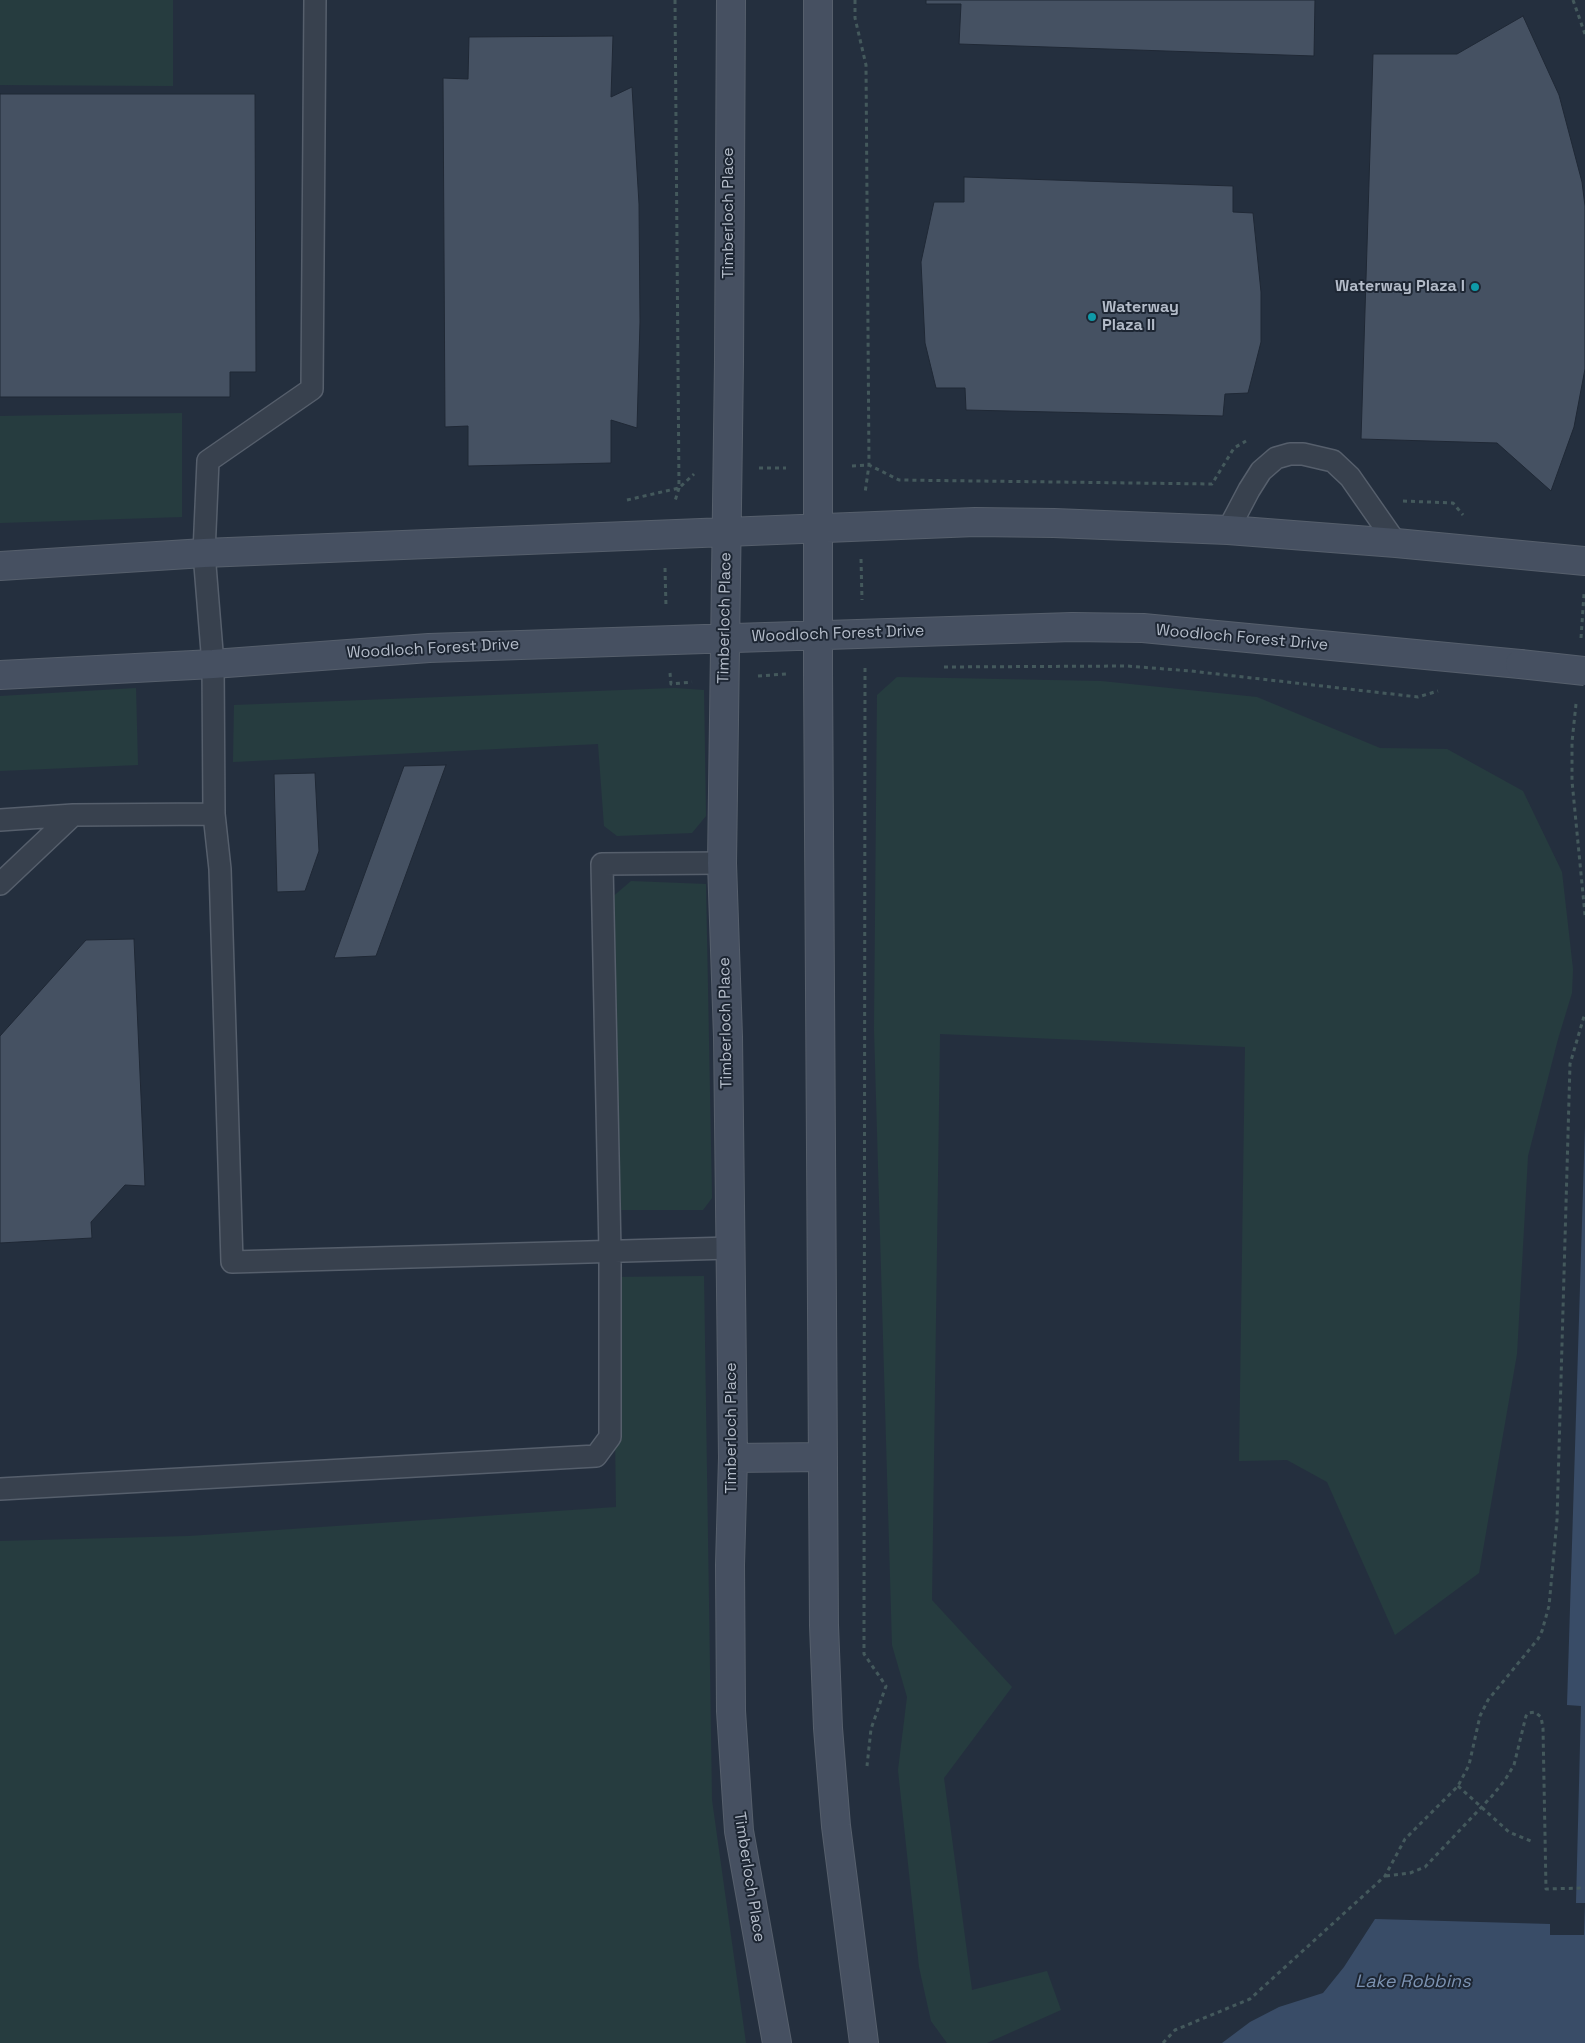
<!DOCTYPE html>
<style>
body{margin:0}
canvas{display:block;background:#242f3e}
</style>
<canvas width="1585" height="2043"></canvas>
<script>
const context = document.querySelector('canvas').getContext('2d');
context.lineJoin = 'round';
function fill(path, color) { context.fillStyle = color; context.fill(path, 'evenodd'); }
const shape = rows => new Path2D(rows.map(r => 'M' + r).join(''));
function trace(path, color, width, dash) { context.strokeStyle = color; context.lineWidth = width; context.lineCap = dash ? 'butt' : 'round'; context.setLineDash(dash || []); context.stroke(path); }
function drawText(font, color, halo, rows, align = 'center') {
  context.font = font + ' "Space Grotesk",sans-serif'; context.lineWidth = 4; context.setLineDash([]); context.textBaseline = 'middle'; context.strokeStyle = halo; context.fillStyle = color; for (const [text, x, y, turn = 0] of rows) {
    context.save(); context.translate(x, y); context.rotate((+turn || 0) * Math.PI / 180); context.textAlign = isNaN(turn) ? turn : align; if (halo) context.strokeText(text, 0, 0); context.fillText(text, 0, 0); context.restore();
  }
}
fill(shape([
 [0,0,173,0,173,86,0,85],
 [182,413,182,517,0,523,0,416],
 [897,677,1101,681,1257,697,1380,748,1447,749,1523,791,1562,872,1573,969,1572,993,1558,1039,1528,1156,1517,1354,1479,1573,1395,1635,1327,1482,1287,1460,1239,1461,1245,1047,940,1034,932,1600,1012,1687,944,1778,972,1990,1047,1971,1061,2010,987,2043,947,2043,931,2021,919,1967,898,1770,907,1697,892,1645,874,1029,877,695],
 [136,688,138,765,0,771,0,696],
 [674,688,704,690,706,816,692,833,617,836,604,826,598,744,233,762,234,705],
 [631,881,706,884,712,1198,703,1210,613,1210,610,899],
 [704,1276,712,1800,746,2043,0,2043,0,1541,189,1536,616,1507,613,1277]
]), '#263c3f');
fill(shape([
 [1585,1126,1585,2043,1222,2043,1250,2022,1279,2007,1323,1993,1344,1967,1375,1919,1550,1924,1550,1935,1584,1935,1585,1903,1576,1903,1581,1706,1567,1705]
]), '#394c67');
const building = shape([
 [926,0,1315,0,1314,56,959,44,961,4,926,4,926,0],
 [1523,16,1559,95,1582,182,1585,206,1585,369,1574,427,1551,491,1497,443,1361,439,1373,54,1457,54,1523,16],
 [613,36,611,97,632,87,639,204,640,322,637,428,611,420,611,463,468,466,468,426,445,427,443,78,468,79,469,37,613,36],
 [0,94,255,94,256,372,230,372,230,397,0,397,0,94],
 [964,177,1233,186,1233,212,1253,213,1261,292,1261,342,1248,393,1225,394,1223,416,966,410,965,388,936,388,925,343,921,262,934,202,964,202,964,177],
 [446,765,376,956,334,958,404,766,446,765],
 [315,773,319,851,305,891,277,892,274,774,315,773],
 [134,939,145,1186,125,1185,91,1222,92,1238,0,1243,0,1036,86,940,134,939]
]);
fill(building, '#455162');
trace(building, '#1f2835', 1);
const lane = shape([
 [315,0,312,389,208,461,204,553,213,664,214,814,220,869,232,1262,730,1248],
 [1228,530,1249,490,1261,471,1276,458,1290,454,1303,454,1333,461,1350,477,1396,543],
 [0,820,73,815,214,814],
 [0,884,73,815],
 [0,1489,596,1456,610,1437,610,1252,602,864,722,863]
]);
const secondary = shape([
 [731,0,729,362,722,863,728,1037,733,1458,730,1565,731,1711,739,1831,777,2043],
 [818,0,818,672,824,1625,828,1728,836,1826,864,2043],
 [0,566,204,553,975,522,1054,523,1228,530,1396,543,1585,561],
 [0,675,213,664,429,648,1072,627,1143,628,1520,664],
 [733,1458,823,1457]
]);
trace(lane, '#565f6c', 24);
trace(secondary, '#565f6c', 30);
trace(shape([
 [675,0,679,488,675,501],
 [855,0,855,18,866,65,869,465,865,493],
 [1573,0,1585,34],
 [852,466,869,465,899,480,1212,484,1234,448,1246,441],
 [759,468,786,468],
 [627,500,679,488,694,474],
 [1403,501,1453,503,1463,515],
 [861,559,862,600],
 [665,568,666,607],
 [1581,638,1584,594],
 [944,667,1127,666,1191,671,1418,697,1438,691],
 [865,668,864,1654,886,1686,871,1729,867,1766],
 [670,673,671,684,692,682],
 [758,676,786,674],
 [1576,704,1572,742,1572,781,1585,915],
 [1458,1786,1509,1832,1533,1842],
 [1386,1876,1410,1873,1425,1867,1492,1796,1505,1780,1514,1765,1526,1716,1528,1713,1535,1712,1541,1717,1543,1728,1546,1889,1585,1888],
 [1163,2043,1175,2030,1250,1999,1385,1876,1405,1839,1458,1786,1469,1765,1480,1716,1488,1700,1538,1639,1542,1631,1549,1606,1557,1520,1570,1064,1585,1013]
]), '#44595c', 3, [4, 4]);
trace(lane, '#38414e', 21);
trace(secondary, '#465061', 28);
const secondaryBridge = shape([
 [1520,664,1585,671]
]);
trace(secondaryBridge, '#565f6c', 30, []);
trace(secondaryBridge, '#465061', 28);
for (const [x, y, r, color] of [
 [1475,287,5,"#0f9aa8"],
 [1092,317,5,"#0f9aa8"]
]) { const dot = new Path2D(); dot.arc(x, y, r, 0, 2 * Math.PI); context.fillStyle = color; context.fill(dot); trace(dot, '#1d2633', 2); }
drawText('16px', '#b4bcc9', '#1d2633', [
 ["Timberloch Place",729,213,-90],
 ["Timberloch Place",725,618,-89],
 ["Woodloch Forest Drive",838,634,-2],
 ["Woodloch Forest Drive",1242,638,5],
 ["Woodloch Forest Drive",433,649,-3],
 ["Timberloch Place",726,1023,-91],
 ["Timberloch Place",732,1428,-90],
 ["Timberloch Place",749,1877,81]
]);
drawText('bold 16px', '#b4bcc9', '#1d2633', [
 ["Waterway Plaza I",1465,287],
 ["Waterway",1102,308,"left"],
 ["Plaza II",1102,326,"left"]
], 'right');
drawText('italic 18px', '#7c92b1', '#1d2633', [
 ["Lake Robbins",1413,1982]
]);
</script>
